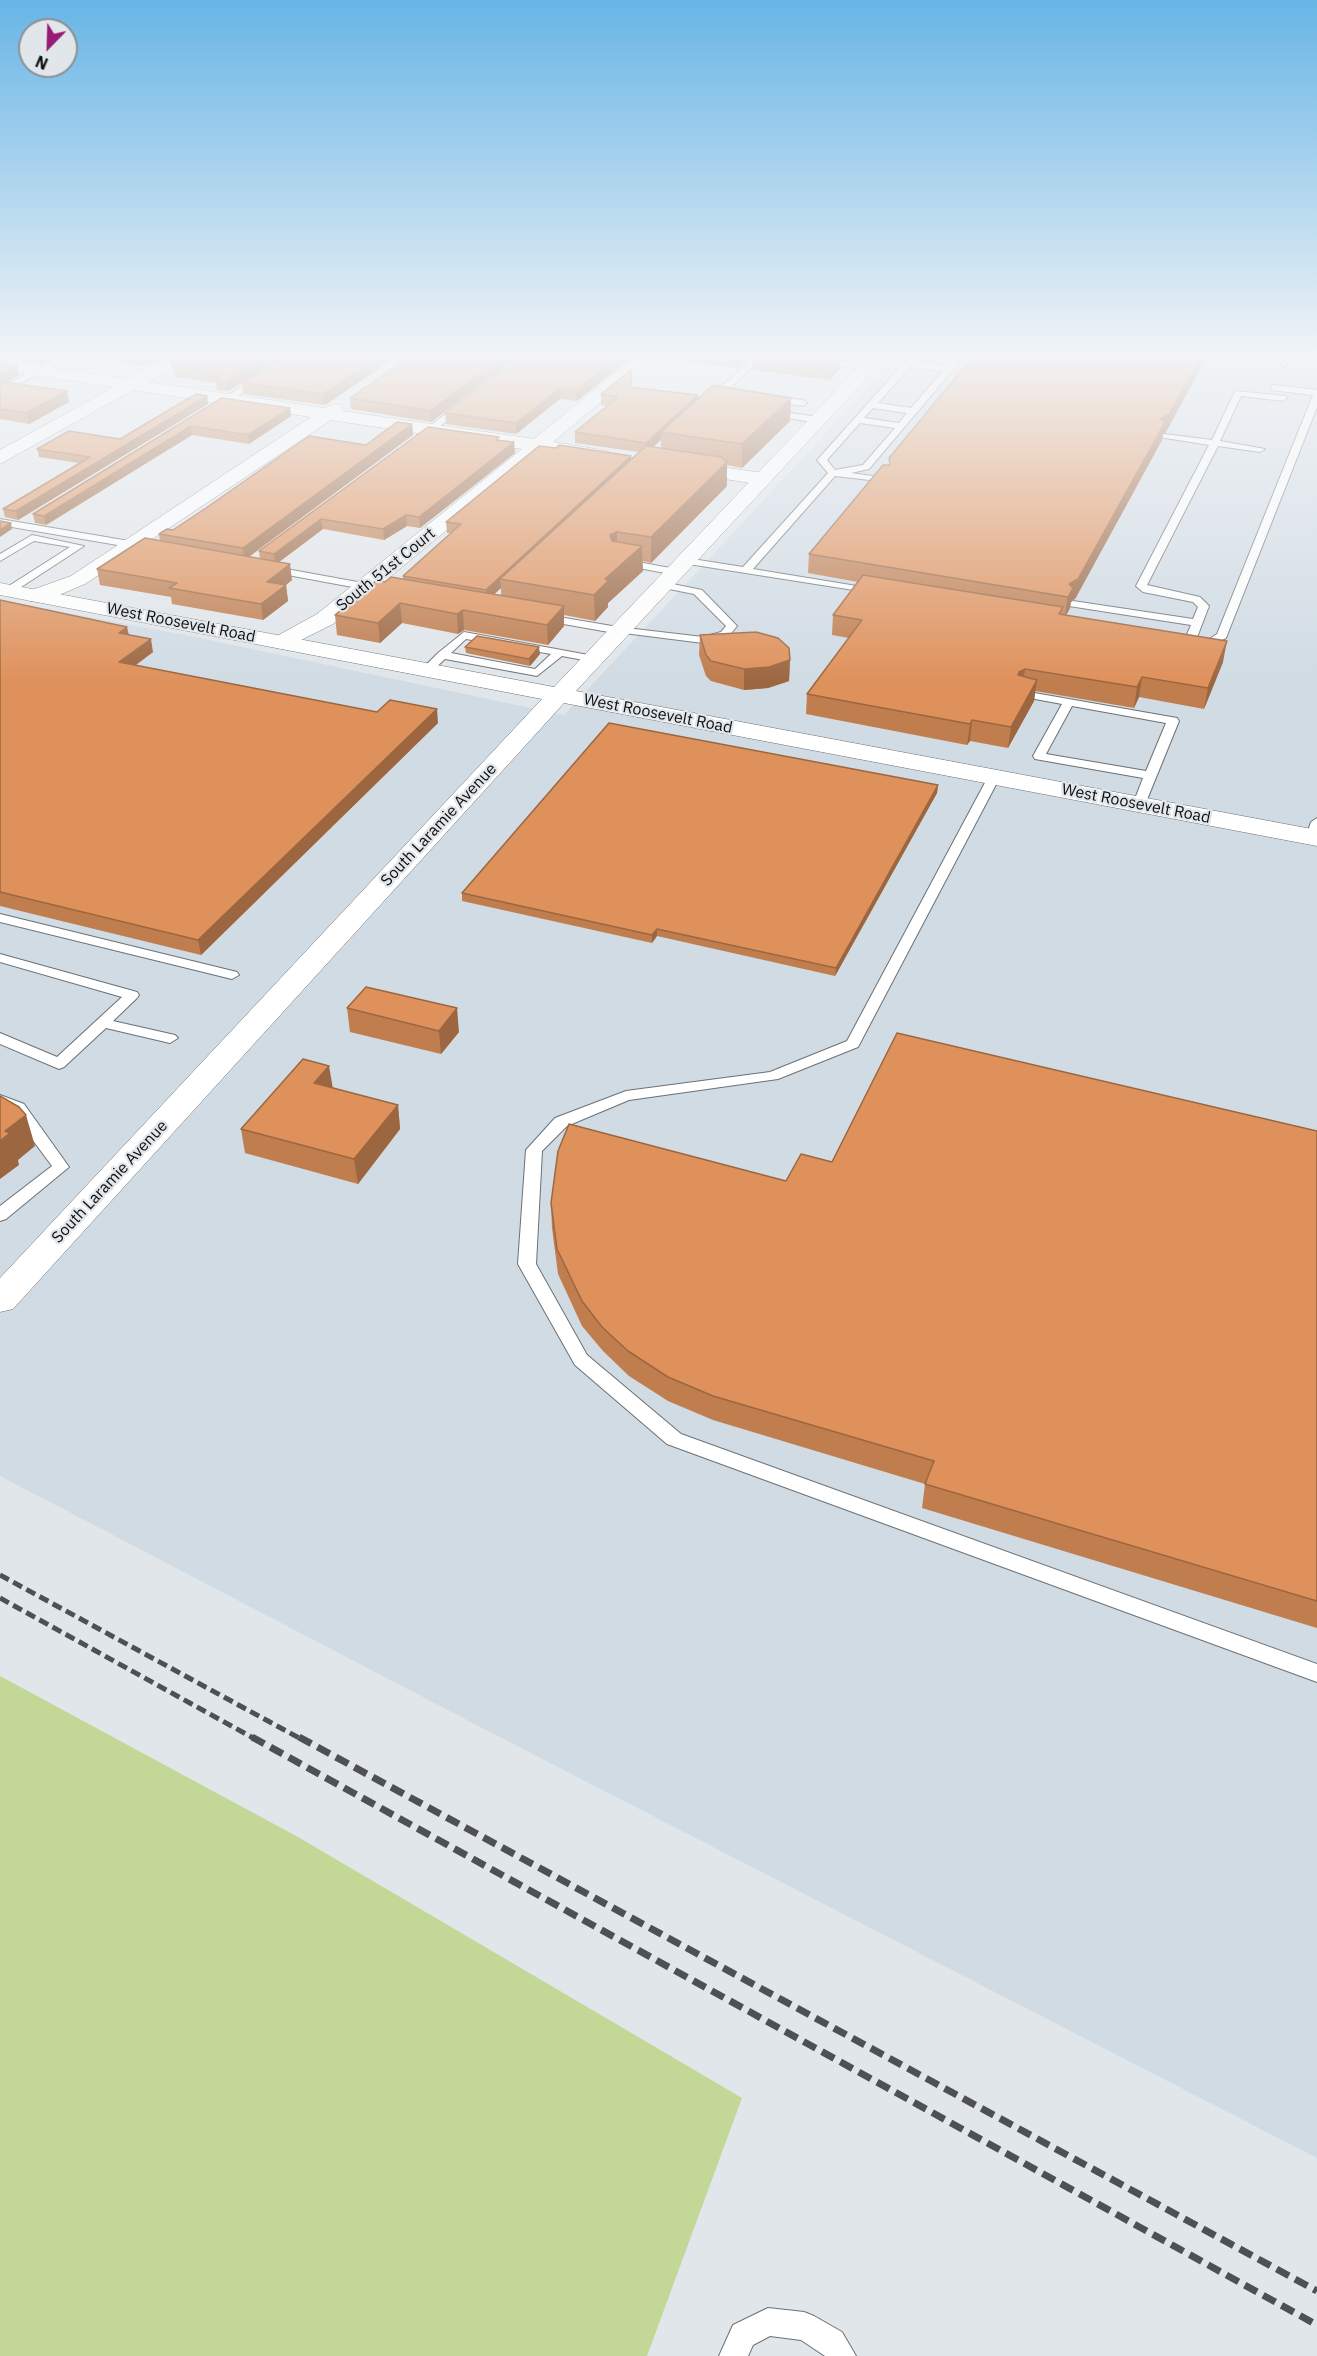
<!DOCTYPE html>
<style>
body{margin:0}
#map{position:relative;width:1317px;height:2356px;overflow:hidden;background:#e1e6ea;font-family:"IBM Plex Sans",sans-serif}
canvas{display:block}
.north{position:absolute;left:18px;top:18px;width:60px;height:60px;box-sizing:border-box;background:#e1e6ea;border:2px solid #8d9093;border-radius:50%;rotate:203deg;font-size:16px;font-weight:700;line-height:24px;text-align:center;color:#0e0f11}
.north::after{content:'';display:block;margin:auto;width:21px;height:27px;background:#971c75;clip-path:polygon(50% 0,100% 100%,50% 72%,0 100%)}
</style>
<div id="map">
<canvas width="1317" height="2356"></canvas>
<div class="north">N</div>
</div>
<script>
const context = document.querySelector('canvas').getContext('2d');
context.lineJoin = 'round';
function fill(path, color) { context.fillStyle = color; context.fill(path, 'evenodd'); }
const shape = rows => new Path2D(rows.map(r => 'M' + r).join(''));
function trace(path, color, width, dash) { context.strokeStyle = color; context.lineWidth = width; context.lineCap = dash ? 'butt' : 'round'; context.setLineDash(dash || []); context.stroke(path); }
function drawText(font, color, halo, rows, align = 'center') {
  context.font = font + ' "IBM Plex Sans",sans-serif'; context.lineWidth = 4.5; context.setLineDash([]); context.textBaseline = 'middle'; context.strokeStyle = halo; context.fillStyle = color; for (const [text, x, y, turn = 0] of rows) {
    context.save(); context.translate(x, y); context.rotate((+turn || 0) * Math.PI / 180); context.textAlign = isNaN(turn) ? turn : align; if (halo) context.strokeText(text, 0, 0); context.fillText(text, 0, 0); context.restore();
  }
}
fill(shape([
 [900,353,1317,353,1317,2158,486,1730,0,1476,0,600,195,637,564,715]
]), '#d0dbe4');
fill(shape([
 [0,1676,298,1837,742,2098,647,2356,0,2356]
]), '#c3d796');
const service = shape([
 [66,353,77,353,0,394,0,388,66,353],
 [295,353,305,353,218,408,211,406,295,353],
 [758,353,767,353,714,403,708,403,708,399,758,353],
 [913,353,922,353,914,362,947,366,954,359,927,353,967,353,869,469,851,473,887,478,887,482,835,476,753,569,875,589,879,590,879,594,682,563,681,561,686,558,743,567,828,473,817,460,819,458,913,353],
 [910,367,943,371,911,408,878,403,910,367],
 [873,408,907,413,899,423,864,418,873,408],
 [860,423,895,428,863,465,835,470,827,460,860,423],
 [1286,353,1294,353,1285,367,1281,364,1286,353],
 [820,359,869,364,873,367,869,370,817,363,820,359],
 [1274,385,1317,390,1317,407,1226,638,1210,646,1175,644,1169,641,1171,639,1185,639,1191,625,1069,606,1068,604,1073,601,1193,619,1198,607,1193,602,1143,592,1136,586,1209,445,1159,437,1164,434,1212,440,1235,391,1286,396,1287,398,1283,401,1241,396,1220,441,1265,449,1260,452,1218,446,1147,585,1200,597,1209,606,1196,640,1208,640,1217,634,1313,395,1271,390,1271,386,1274,385],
 [770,396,803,400,807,403,803,406,767,401,767,397,770,396],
 [459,404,466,406,423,439,417,439,417,435,459,404],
 [770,410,819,417,823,420,819,423,767,415,766,413,770,410],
 [0,519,141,543,146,546,141,549,0,525,0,519],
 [32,535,84,546,12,593,4,593,4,589,70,547,34,541,0,561,0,554,32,535],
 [621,559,676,569,681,572,676,575,617,564,616,562,621,559],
 [270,566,374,585,379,588,374,591,266,571,265,569,270,566],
 [663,582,702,590,737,626,729,636,703,643,624,633,620,634,541,620,536,617,541,614,618,627,703,637,721,632,726,626,694,594,659,587,659,583,663,582],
 [464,632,594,656,600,659,594,662,562,656,537,676,445,659,431,672,423,672,423,668,438,653,464,632],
 [466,639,551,654,535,669,451,653,466,639],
 [1023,691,1177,718,1179,721,1144,807,1134,807,1133,804,1143,778,1035,759,1033,756,1062,704,1019,696,1017,694,1023,691],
 [1072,706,1166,723,1146,771,1046,754,1072,706],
 [994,773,1000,777,858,1047,778,1079,629,1100,567,1126,542,1151,536,1264,587,1355,681,1434,1317,1664,1317,1682,667,1444,575,1365,518,1264,526,1150,555,1118,626,1091,770,1072,847,1041,988,777,994,773],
 [1317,818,1317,840,1308,840,1306,837,1311,822,1317,818],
 [0,914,237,972,239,975,232,979,0,922,0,914],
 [0,954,137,992,139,995,137,998,113,1021,175,1035,178,1038,170,1043,106,1028,64,1067,59,1069,0,1044,0,1033,57,1057,122,997,0,962,0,954],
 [0,1095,24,1104,69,1167,6,1219,0,1221,0,1206,52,1166,12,1112,0,1106,0,1095],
 [768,2308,804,2312,814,2316,842,2332,856,2356,825,2356,801,2340,770,2336,753,2345,748,2356,719,2356,733,2325,768,2308]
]);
const minor = shape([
 [174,353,195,353,148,382,324,408,335,404,341,405,342,411,534,439,640,353,659,353,553,442,608,451,610,455,608,459,601,461,541,452,333,624,283,649,275,647,272,642,275,637,317,614,522,449,331,420,85,584,45,601,29,601,26,596,29,591,71,576,311,417,133,390,0,464,0,450,114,387,0,370,0,360,128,379,174,353],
 [681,461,763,473,772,479,763,485,674,471,672,467,674,463,681,461]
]);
const secondary = shape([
 [872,353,890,353,576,691,1317,830,1317,846,564,703,13,1309,0,1312,0,1278,542,699,0,595,0,583,554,687,872,353]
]);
trace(service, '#6c7174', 2);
trace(minor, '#6c7174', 1);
trace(secondary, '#6c7174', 1);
fill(service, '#fff');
fill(minor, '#fff');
fill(secondary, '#fff');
trace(shape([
 [0,1575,301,1739],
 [0,1598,255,1739]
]), '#4e5053', 5, [10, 5]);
trace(shape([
 [252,1737,1317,2325],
 [299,1737,1317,2291]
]), '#4e5053', 7, [14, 7]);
fill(shape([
 [0,353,61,353,41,364,0,358],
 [76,353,169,353,146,366,76,356],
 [290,353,228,391,217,390,216,383,175,377,174,370,172,370,170,359],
 [291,353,402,353,325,405,243,394,242,383],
 [415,353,523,353,431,422,351,409,350,398],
 [637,353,577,401,560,399,516,434,446,424,445,413],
 [657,353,754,353,738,368,657,358],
 [759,353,855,353,849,360,841,359,840,369,829,380,752,370,752,360],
 [0,362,19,375,7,382,69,402,29,424,0,419],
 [632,379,631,387,698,398,791,398,790,421,742,468,727,465,727,486,651,563,642,561,643,571,608,603,608,607,595,621,564,615,564,626,548,645,464,630,458,634,402,623,380,643,337,635,335,615,385,582,403,579,403,576,451,533,447,533,446,522,556,448,631,456,631,459,639,452,575,443,575,432,607,406,601,405,601,394],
 [661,440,661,448,653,447],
 [501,588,501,596,494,594,500,589],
 [207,396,208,404,18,520,5,517,3,509,79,463,39,457,37,449,120,439],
 [222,398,290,408,291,416,249,444,192,435,46,525,35,523,33,514],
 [412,424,413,435,249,557,260,559,259,551,428,427,499,440,515,453,420,528,407,526,384,540,323,529,279,562,292,580,286,585,288,601,263,620,172,604,171,597,100,585,97,569,160,541,159,534,173,530],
 [1166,432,1163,434,1162,440,1075,599,1071,601,1070,608,1066,615,1223,662,1204,709,1139,697,1134,708,1035,691,1034,701,1008,748,970,741,967,745,806,714,807,694,849,638,832,635,833,615,858,582,808,573,809,554,889,465,889,458],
 [0,600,129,634,153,652,136,665,377,712,438,723,201,955,0,906],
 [700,635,790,660,789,681,768,688,744,690,711,681,706,676,699,655],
 [465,647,540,654,530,666,466,653],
 [938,785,937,793,835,976,657,936,652,943,462,901,462,893],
 [347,1008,459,1032,441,1054,350,1032],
 [398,1105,400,1129,358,1184,245,1153,241,1129],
 [1317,1131,1317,1628,922,1508,925,1484,713,1420,668,1401,629,1376,603,1351,582,1326,558,1274,552,1228,551,1203,786,1181,832,1162]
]), '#c07d4e');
fill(shape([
 [39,353,61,353,41,364],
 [148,353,169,353,146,366,145,356],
 [272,353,290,353,228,391,226,381],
 [386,353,402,353,325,405,323,394],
 [508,353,523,353,431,422,430,411],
 [624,353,637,353,577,401,576,391],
 [743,353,754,353,738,368,738,358],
 [849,353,855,353,849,360],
 [1203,353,1209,353,1166,432,1163,434,1162,440,1075,599,1071,601,1070,608,1065,617,1069,584,1160,419],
 [841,358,840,369,829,380,830,370],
 [17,365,19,375,0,386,0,374],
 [632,369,632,379,629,398,629,387],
 [560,388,560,399,516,434,516,423],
 [67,391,69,402,29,424,26,413],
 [698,395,698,405,661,432,661,440,646,453,646,443],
 [207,396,208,404,18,520,16,511],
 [791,398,790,421,742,468,742,444],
 [290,408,291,416,249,444,248,435],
 [412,424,413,435,244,560,243,548],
 [191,426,192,435,46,525,44,516],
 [514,442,515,453,420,528,419,517],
 [631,456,632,467,500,579,501,588,486,602,486,590],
 [727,462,727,486,651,563,651,537],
 [406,515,407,526,384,540,383,529],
 [321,519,323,529,275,565,274,554],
 [11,523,12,529,0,537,0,530],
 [617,532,617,557,610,535],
 [642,546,643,571,608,603,608,607,595,621,594,595,605,579],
 [290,564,292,580,270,597,267,582],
 [286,585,288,601,263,620,261,604],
 [400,603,402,623,380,643,378,623],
 [564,606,564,626,548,645,547,625],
 [463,610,464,630,458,634,457,614],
 [127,627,130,640,119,633],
 [151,639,153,652,122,675,119,662],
 [1227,641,1223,662,1204,709,1208,688],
 [539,647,540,654,530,666,529,659],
 [790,660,789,681,768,688,744,690,744,669],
 [1025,669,1022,689,1016,692,1019,672],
 [1142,677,1139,697,1134,708,1137,687],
 [1037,680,1034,701,1008,748,1011,727],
 [437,709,438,723,201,955,198,940],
 [972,720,970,741,967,745,970,724],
 [938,785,937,793,835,976,836,968],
 [657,929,657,936,652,943,652,935],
 [457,1008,459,1032,441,1054,439,1031],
 [329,1066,333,1089,314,1083],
 [398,1105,400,1129,358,1184,354,1159],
 [26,1115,35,1146,18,1160,19,1165,0,1179,0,1141,5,1131]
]), '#9c6640');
const building = shape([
 [129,353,148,353,145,356,129,353],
 [180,353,272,353,226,381,215,379,225,373,173,366,182,361,170,359,180,353],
 [291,353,386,353,323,394,242,383,291,353],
 [415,353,508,353,430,411,350,398,415,353],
 [526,353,624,353,576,391,560,388,516,423,445,413,526,353],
 [703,353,743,353,738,358,703,353],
 [759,353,804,353,841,358,830,370,752,360,759,353],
 [976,353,1203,353,1169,414,1160,419,1165,422,1078,579,1069,584,1073,588,1068,597,809,554,883,465,890,465,889,458,976,353],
 [0,362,17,365,0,374,0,362],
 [632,369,629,387,698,395,646,443,575,432,618,397,601,394,632,369],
 [5,382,67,391,26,413,0,409,0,384,5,382],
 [713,385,791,398,742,444,661,432,713,385],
 [196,394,207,396,16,511,3,509,90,457,37,449,69,431,120,439,196,394],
 [222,398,290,408,248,435,191,426,44,516,33,514,222,398],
 [397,422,412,424,243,548,159,534,167,529,173,530,206,508,309,436,366,445,397,422],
 [428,427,499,437,496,440,514,442,419,517,406,515,383,529,321,519,274,554,259,551,428,427],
 [559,445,631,456,486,590,403,576,461,524,446,522,539,446,556,448,559,445],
 [646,446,721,457,727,462,651,537,617,532,610,535,612,541,642,546,605,579,608,581,594,595,500,579,646,446],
 [0,521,11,523,0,530,0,521],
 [145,538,290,564,267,582,286,585,261,604,169,588,177,583,97,569,145,538],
 [863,575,1063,607,1059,614,1227,641,1208,688,1142,677,1137,687,1025,669,1019,672,1018,675,1037,680,1011,727,972,720,970,724,807,694,862,620,833,615,863,575],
 [391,577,564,606,547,625,463,610,457,614,400,603,378,623,335,615,377,580,385,582,391,577],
 [0,600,127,627,119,633,151,639,119,662,377,712,390,700,437,709,198,940,0,892,0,600],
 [756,632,778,638,789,648,790,660,769,667,744,669,711,661,706,655,700,635,756,632],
 [477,636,539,647,529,659,465,647,477,636],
 [609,723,938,785,836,968,657,929,652,935,462,893,609,723],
 [366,987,457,1008,439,1031,347,1008,366,987],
 [897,1033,1317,1131,1317,1601,925,1484,934,1461,713,1396,668,1377,628,1351,602,1327,582,1301,557,1249,551,1203,558,1151,569,1124,786,1181,801,1154,832,1162,897,1033],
 [303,1059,329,1066,314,1083,398,1105,354,1159,241,1129,303,1059],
 [0,1096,19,1107,26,1115,5,1131,10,1133,0,1141,0,1096]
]);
fill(building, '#df915b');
trace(building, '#9c6640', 1.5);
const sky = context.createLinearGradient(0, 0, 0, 683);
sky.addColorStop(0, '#67b5e6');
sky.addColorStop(0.52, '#f2f4f6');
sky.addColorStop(1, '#f2f4f600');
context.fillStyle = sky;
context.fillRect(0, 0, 1317, 683);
drawText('16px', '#0e0f11', '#e1e6ea', [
 ["South 51st Court",386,570,-39],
 ["West Roosevelt Road",181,623,11],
 ["West Roosevelt Road",658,714,11],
 ["West Roosevelt Road",1136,804,11],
 ["South Laramie Avenue",439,825,-47],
 ["South Laramie Avenue",110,1182,-47]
]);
</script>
